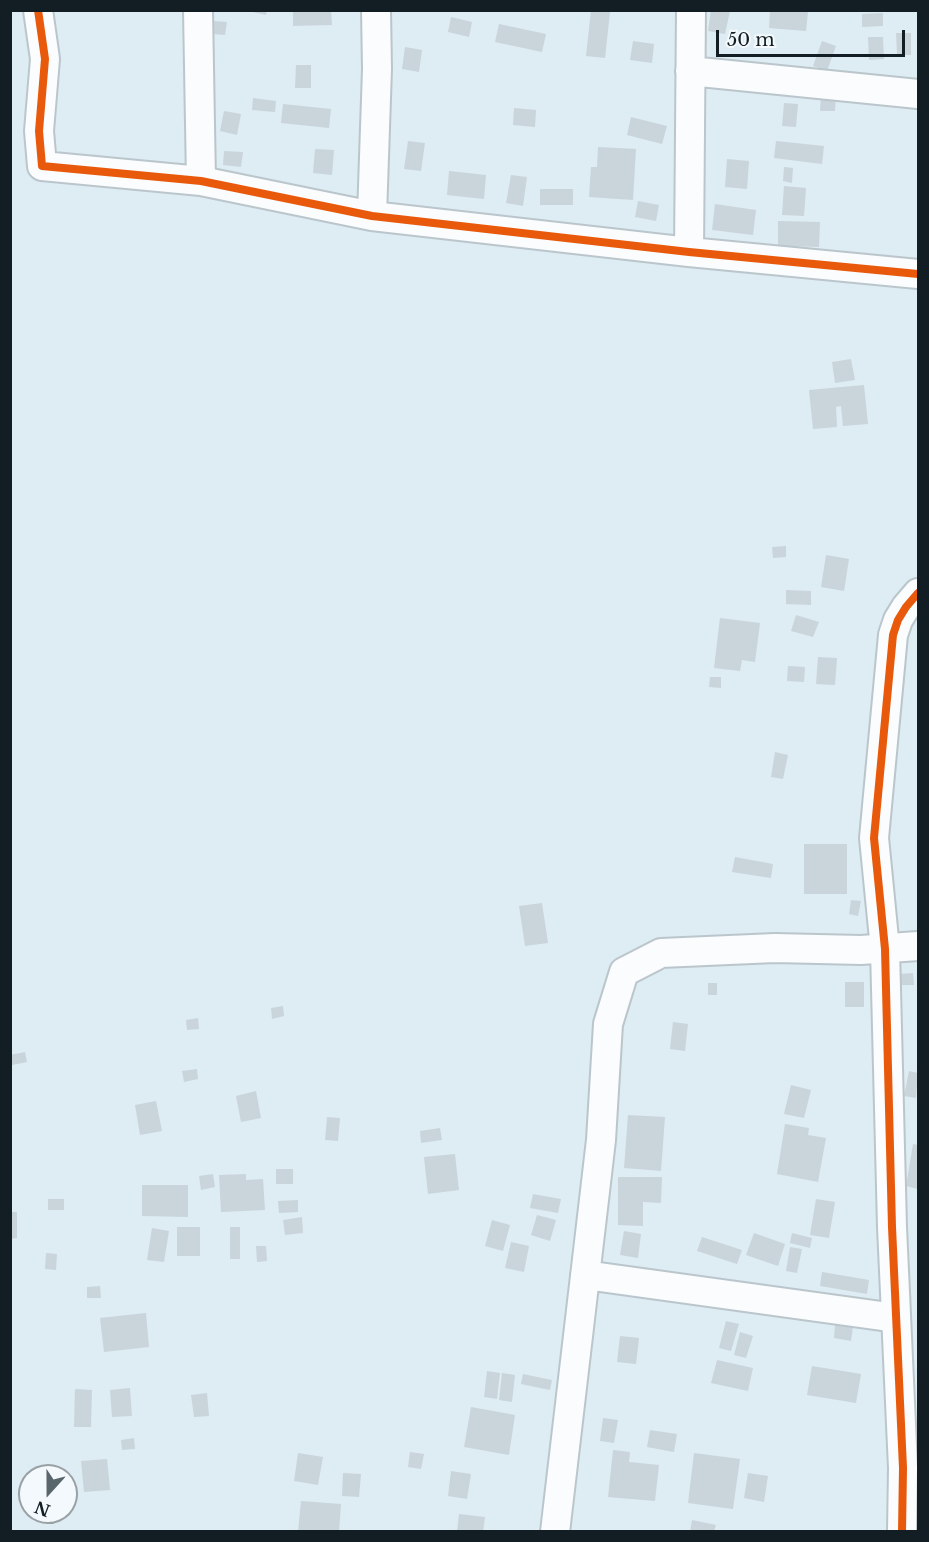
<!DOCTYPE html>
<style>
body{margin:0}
#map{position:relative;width:929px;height:1542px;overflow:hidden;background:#deecf3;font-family:"Libre Baskerville",serif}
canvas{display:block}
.frame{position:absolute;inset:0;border:12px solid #121e23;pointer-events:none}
.north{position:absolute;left:18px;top:1464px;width:60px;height:60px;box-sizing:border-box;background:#f3f9fc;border:2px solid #99a1a5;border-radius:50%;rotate:201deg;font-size:16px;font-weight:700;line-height:24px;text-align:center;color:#121e23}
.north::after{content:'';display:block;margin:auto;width:21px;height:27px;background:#59666c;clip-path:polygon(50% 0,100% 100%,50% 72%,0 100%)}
.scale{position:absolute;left:716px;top:30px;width:189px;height:27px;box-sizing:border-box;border:3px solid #121e23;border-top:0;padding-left:8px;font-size:18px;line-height:21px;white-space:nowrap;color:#121e23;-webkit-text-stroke:4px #f3f9fc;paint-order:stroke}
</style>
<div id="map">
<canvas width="929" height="1542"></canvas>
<div class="frame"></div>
<div class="north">N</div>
<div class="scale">50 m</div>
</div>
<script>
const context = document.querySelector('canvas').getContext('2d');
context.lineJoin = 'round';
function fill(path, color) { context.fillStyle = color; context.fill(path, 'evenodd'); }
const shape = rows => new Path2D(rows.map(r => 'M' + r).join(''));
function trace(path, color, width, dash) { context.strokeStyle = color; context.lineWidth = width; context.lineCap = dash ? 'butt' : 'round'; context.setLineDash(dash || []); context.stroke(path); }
fill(shape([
 [244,10,267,10,266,15],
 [293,10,331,10,332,25,293,26],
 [591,10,610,12,605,58,586,56],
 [711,10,730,11,725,34,708,31],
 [770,10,808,12,806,31,769,28],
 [883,13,883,26,862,27,862,14],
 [451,17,472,22,469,37,448,32],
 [214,21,227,22,225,35,212,34],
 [499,24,546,34,542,52,495,42],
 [896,33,911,33,911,55,897,55],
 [868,37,883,37,884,59,869,60],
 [633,41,654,44,652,63,630,60],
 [822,41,836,46,827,71,813,66],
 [405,47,422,50,419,72,402,69],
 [296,65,311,65,311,88,295,88],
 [821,95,836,96,835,111,820,111],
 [253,98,276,101,275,112,252,110],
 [784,103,798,104,796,127,782,126],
 [283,104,331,109,329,128,281,123],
 [514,108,536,110,535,127,513,125],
 [224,111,241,114,237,135,220,131],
 [631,117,667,126,662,144,627,135],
 [408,141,425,143,421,171,404,169],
 [776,141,824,146,822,164,774,158],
 [598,147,636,149,633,200,589,197,591,167,597,167],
 [315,149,334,150,332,175,313,173],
 [224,151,243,152,241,167,223,165],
 [727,159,749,161,747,189,725,187],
 [784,167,793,168,792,183,783,181],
 [449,171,486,175,484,199,447,195],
 [511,175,527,177,523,206,506,203],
 [784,186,806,188,804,216,782,215],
 [540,189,573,189,573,205,540,205],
 [638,201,659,205,656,221,635,217],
 [715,204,756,210,753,235,712,230],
 [778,221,820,222,819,247,778,246],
 [851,359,855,380,835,383,832,362],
 [864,385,868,424,843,426,841,406,836,407,837,427,813,429,809,390],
 [786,546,786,557,773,558,772,547],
 [826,555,849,559,844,591,821,587],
 [786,590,811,591,811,605,786,604],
 [796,615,819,622,813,637,791,631],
 [720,618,760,623,755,662,742,660,740,671,714,668],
 [818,657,837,658,835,685,816,684],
 [788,666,805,667,804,682,787,681],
 [710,677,721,677,721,688,709,687],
 [775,752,788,755,783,779,771,777],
 [804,844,847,844,847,894,804,894],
 [735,857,773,864,771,878,732,872],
 [851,900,861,901,858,916,849,914],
 [542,903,548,943,525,946,519,906],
 [913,973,914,985,898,985,898,974],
 [845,982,864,982,864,1007,845,1007],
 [708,983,717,983,717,995,708,995],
 [283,1006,284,1016,272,1019,271,1008],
 [198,1018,199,1029,187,1030,186,1020],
 [673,1022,688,1024,685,1051,670,1049],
 [25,1052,27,1062,12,1065,10,1055],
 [197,1069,198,1079,184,1082,182,1071],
 [909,1071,918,1073,916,1098,904,1096],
 [791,1085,811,1090,804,1118,784,1114],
 [256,1091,261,1118,241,1122,236,1096],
 [156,1101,162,1131,140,1135,135,1105],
 [628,1115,665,1117,661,1171,624,1168],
 [327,1117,340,1118,338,1141,325,1140],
 [785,1124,809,1128,808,1135,826,1138,818,1182,777,1174],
 [440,1128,442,1140,421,1143,420,1131],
 [913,1144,918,1145,918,1189,906,1186],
 [455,1154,459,1190,428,1194,424,1157],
 [276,1169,293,1169,293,1184,276,1184],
 [213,1174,215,1187,201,1190,199,1176],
 [246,1174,246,1180,263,1179,265,1210,221,1212,219,1175],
 [618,1177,662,1177,661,1203,643,1202,643,1226,618,1225],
 [142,1185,188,1185,188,1217,142,1216],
 [533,1194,561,1199,558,1213,530,1208],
 [48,1199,64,1199,64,1210,48,1210],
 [816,1199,835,1202,829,1238,810,1235],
 [298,1200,298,1212,279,1213,278,1201],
 [10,1212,17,1212,17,1238,10,1239],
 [537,1215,556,1220,550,1241,531,1235],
 [302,1217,303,1233,285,1235,283,1220],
 [492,1220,510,1225,503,1251,485,1246],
 [177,1227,200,1227,200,1256,177,1256],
 [230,1227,240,1227,240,1259,230,1259],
 [152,1228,169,1231,164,1262,147,1260],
 [624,1231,641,1234,638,1258,620,1255],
 [754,1233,785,1244,778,1266,746,1255],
 [792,1233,812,1238,810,1248,790,1243],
 [702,1237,742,1250,737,1264,697,1251],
 [511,1242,529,1246,524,1272,505,1268],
 [256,1246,266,1246,267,1261,257,1262],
 [790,1247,802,1249,797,1273,786,1271],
 [46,1253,57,1254,56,1270,45,1269],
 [822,1272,869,1280,867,1294,820,1286],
 [100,1286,101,1298,87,1298,87,1287],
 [146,1313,149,1347,104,1352,100,1318],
 [726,1321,739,1324,731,1351,719,1348],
 [835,1324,853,1327,851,1341,834,1338],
 [740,1332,753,1336,746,1358,734,1355],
 [620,1336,639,1338,636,1364,617,1362],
 [717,1360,753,1368,748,1391,711,1383],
 [812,1366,861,1374,856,1403,807,1395],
 [487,1371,500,1373,497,1399,484,1397],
 [502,1373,515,1375,512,1402,499,1400],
 [523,1374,552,1380,550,1390,521,1384],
 [130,1388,132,1416,112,1417,110,1390],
 [75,1389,92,1390,91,1427,74,1427],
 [207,1393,209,1416,194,1417,191,1395],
 [471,1407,515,1415,509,1455,464,1447],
 [603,1418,618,1420,614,1443,600,1441],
 [650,1430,677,1434,674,1452,647,1447],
 [134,1438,135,1449,122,1450,121,1440],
 [613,1450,630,1452,629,1462,659,1465,655,1501,608,1497],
 [410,1452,424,1454,421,1469,408,1467],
 [298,1453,323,1457,318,1485,294,1481],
 [694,1453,740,1459,733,1509,688,1503],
 [107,1459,110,1490,84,1492,81,1461],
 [451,1471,471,1474,467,1499,448,1496],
 [343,1473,361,1474,359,1497,342,1496],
 [748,1473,768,1476,764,1502,744,1498],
 [301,1501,341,1504,339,1532,298,1532],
 [459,1514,485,1517,483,1532,457,1532],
 [692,1520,716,1525,714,1532,690,1532]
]), '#c9d5db');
const minor = shape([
 [38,10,45,59,39,131,42,166,201,181,372,216,689,252,918,274],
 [198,10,201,181],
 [690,71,918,94],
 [372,216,377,69,376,10],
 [689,252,691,10],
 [585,1275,896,1318],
 [555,1532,601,1140,608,1024,624,972,661,953,775,948,861,950,918,946],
 [902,1532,903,1468,892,1227,885,949,874,838,893,635,898,620,906,607,918,593]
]);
trace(minor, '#bac6cc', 32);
trace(minor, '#fafcfd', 28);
trace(shape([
 [38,10,45,59,39,131,42,166,201,181,372,216,689,252,918,274],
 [902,1532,903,1468,892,1227,885,949,874,838,893,635,898,620,906,607,918,593]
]), '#e8590c', 8);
</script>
